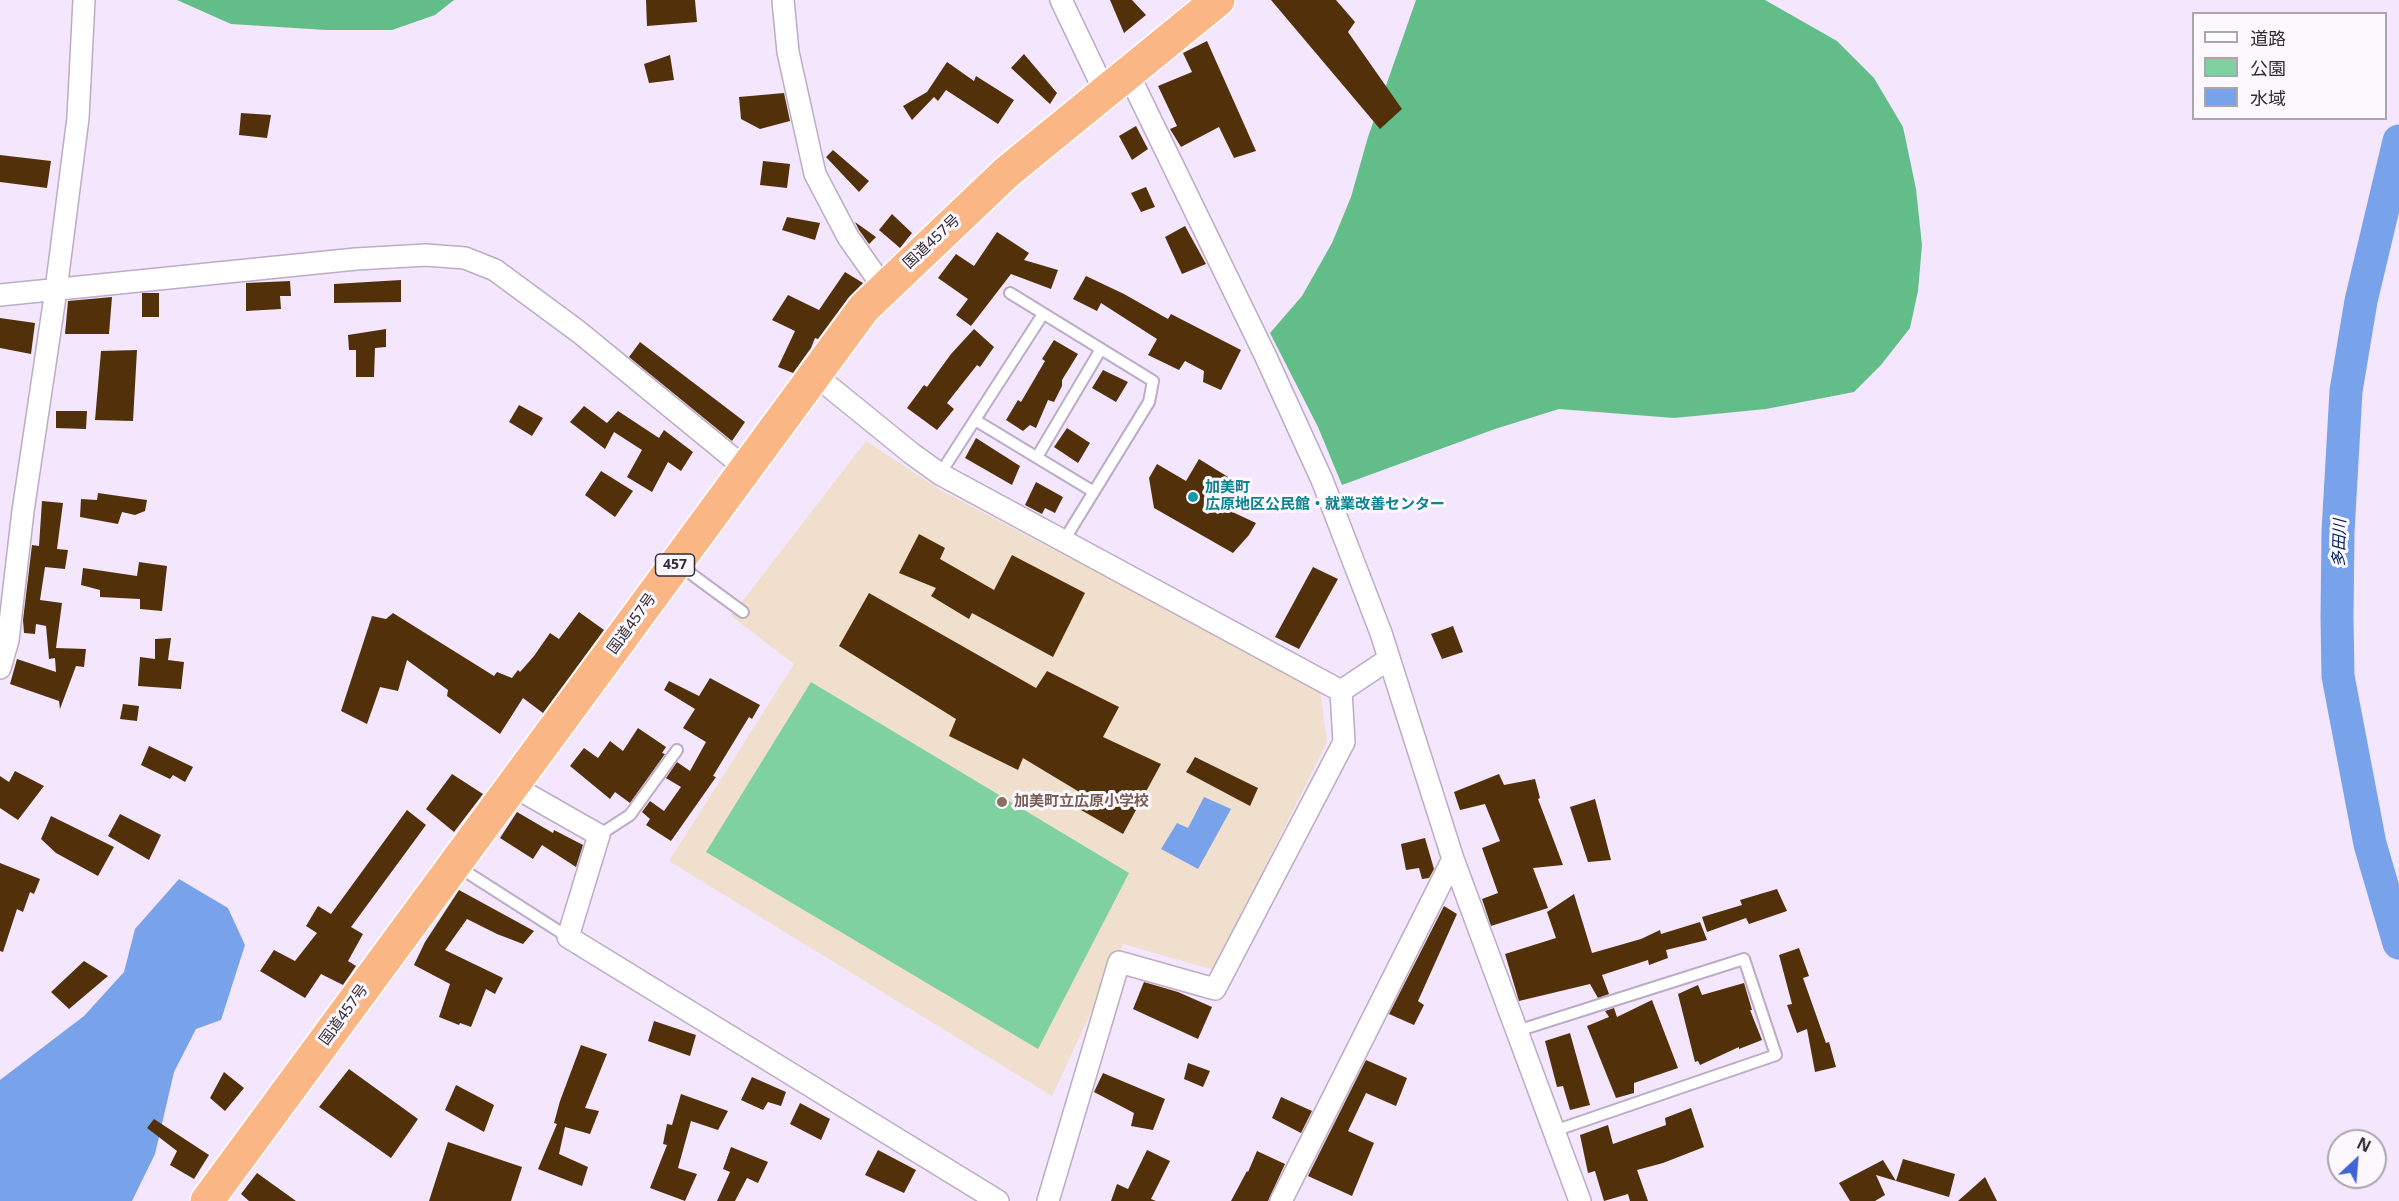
<!DOCTYPE html>
<meta charset="utf-8">
<style>
body{margin:0}
#map{position:relative;width:2399px;height:1201px;overflow:hidden;background:#f4e6fc;font-family:"Noto Sans","Noto Sans JP",sans-serif}
canvas{display:block}
.legend{position:absolute;left:2192px;top:12px;width:195px;height:108px;box-sizing:border-box;background:#fcf8fe;border:2px solid #aba6ae;margin:0;padding:8px 10px;list-style:none;font-size:18px;color:#322b36}
.legend li{display:flex;align-items:center;gap:12px;height:30px}
.legend b{width:30px;border:2px solid #aba6ae}
.north{position:absolute;left:2327px;top:1129px;width:60px;height:60px;box-sizing:border-box;background:#fcf8fe;border:2px solid #aba6ae;border-radius:50%;rotate:26deg;font-size:16px;font-weight:700;line-height:24px;text-align:center;color:#322b36}
.north::after{content:'';display:block;margin:auto;width:21px;height:27px;background:#3f65d7;clip-path:polygon(50% 0,100% 100%,50% 72%,0 100%)}
</style>
<div id="map">
<canvas width="2399" height="1201"></canvas>
<ul class="legend">
<li><b style="height:8px;background:#fff"></b>道路</li>
<li><b style="height:16px;background:#7fd1a0"></b>公園</li>
<li><b style="height:16px;background:#78a3eb"></b>水域</li>
</ul>
<div class="north">N</div>
</div>
<script>
const context = document.querySelector('canvas').getContext('2d');
context.lineJoin = 'round';
function fill(path, color) { context.fillStyle = color; context.fill(path, 'evenodd'); }
const shape = rows => new Path2D(rows.map(r => 'M' + r).join(''));
function trace(path, color, width, dash) { context.strokeStyle = color; context.lineWidth = width; context.lineCap = dash ? 'butt' : 'round'; context.setLineDash(dash || []); context.stroke(path); }
function drawText(font, color, halo, rows, align = 'center') {
  context.font = font + ' "Noto Sans","Noto Sans JP",sans-serif'; context.lineWidth = 6; context.setLineDash([]); context.textBaseline = 'middle'; context.strokeStyle = halo; context.fillStyle = color; for (const [text, x, y, turn = 0] of rows) {
    context.save(); context.translate(x, y); context.rotate((+turn || 0) * Math.PI / 180); context.textAlign = isNaN(turn) ? turn : align; if (halo) context.strokeText(text, 0, 0); context.fillText(text, 0, 0); context.restore();
  }
}
fill(shape([
 [866,441,942,491,1320,689,1327,742,1214,970,1123,944,1052,1096,669,861,794,664,731,616]
]), '#f1dfce');
fill(shape([
 [811,682,1129,873,1038,1049,706,852]
]), '#7fd1a0');
fill(shape([
 [177,0,454,0,435,15,392,30,326,30,231,24],
 [1416,0,1765,0,1837,41,1874,78,1903,127,1916,189,1922,245,1918,291,1910,328,1881,365,1854,392,1766,409,1674,418,1559,409,1495,429,1342,485,1318,427,1270,333,1302,296,1332,243,1351,197,1368,137]
]), '#63bd89');
fill(shape([
 [1204,797,1231,809,1198,869,1161,849,1177,823,1188,828],
 [179,879,228,908,245,945,221,1020,196,1029,174,1072,155,1154,132,1201,0,1201,0,1080,84,1016,124,972,135,929]
]), '#78a3eb');
trace(shape([
 [2399,141,2361,301,2346,391,2338,532,2337,617,2338,676,2370,844,2399,943]
]), '#78a3eb', 33);
fill(shape([
 [646,0,695,0,697,22,647,26],
 [1110,0,1132,0,1146,15,1124,33],
 [1271,0,1336,0,1355,22,1348,32,1402,109,1380,129],
 [1207,41,1256,151,1234,158,1219,127,1181,147,1170,129,1177,126,1158,86,1192,72,1183,53],
 [1024,54,1057,93,1050,104,1011,68],
 [670,55,674,80,649,83,644,64],
 [947,62,974,81,976,76,1014,100,998,124,946,90,938,101,934,97,912,120,903,106,927,92],
 [784,93,790,121,760,129,741,119,739,97],
 [241,113,271,115,267,138,239,135],
 [1136,126,1148,149,1132,160,1119,136],
 [833,150,869,181,859,192,826,157],
 [0,155,51,161,47,188,0,182],
 [763,161,790,164,787,188,760,185],
 [1146,187,1155,207,1141,212,1131,193],
 [892,214,912,233,900,248,879,230],
 [787,217,820,223,815,240,782,230],
 [855,222,876,237,869,244,859,230],
 [1185,226,1206,264,1182,274,1165,237],
 [997,232,1029,253,1024,260,1058,270,1051,289,1011,274,971,326,956,315,968,299,938,278,956,254,974,266],
 [845,272,863,283,849,297,818,339,815,338,811,348,793,373,778,367,795,331,772,320,788,295,819,310],
 [1086,276,1124,294,1168,319,1171,314,1241,350,1221,390,1203,382,1204,371,1185,361,1179,370,1148,355,1157,339,1101,303,1097,311,1073,299],
 [401,280,401,302,334,303,334,284],
 [290,281,291,296,280,296,281,309,246,311,246,283],
 [142,293,159,293,159,317,142,317],
 [112,297,109,334,65,334,68,301],
 [0,318,35,323,31,354,0,348],
 [386,329,386,347,375,348,374,377,356,377,356,350,349,350,348,335],
 [974,329,994,347,980,367,977,365,947,403,954,409,937,430,907,408,924,385,927,387,951,354],
 [1054,340,1078,354,1062,380,1062,386,1054,402,1048,400,1036,428,1030,425,1023,431,1006,420,1018,400,1021,402,1045,361,1042,359],
 [640,342,745,422,732,441,629,357],
 [137,350,133,421,95,420,101,351],
 [1103,370,1128,382,1116,402,1092,388],
 [519,405,543,418,532,436,509,422],
 [584,406,607,423,618,411,659,438,664,430,693,452,681,471,668,462,652,492,627,477,642,450,614,432,605,449,570,422],
 [56,411,87,411,86,429,56,428],
 [1067,428,1090,443,1078,463,1054,447],
 [976,438,1020,466,1012,485,965,458],
 [1199,459,1241,485,1226,509,1256,523,1249,535,1233,553,1154,508,1149,478,1157,464,1186,481],
 [601,471,633,491,615,517,585,495],
 [1036,482,1063,497,1055,513,1045,508,1042,514,1025,505],
 [98,493,147,500,145,511,135,515,122,512,118,524,80,517,81,499,97,500],
 [42,501,63,503,57,549,68,550,65,569,45,567,40,600,62,603,56,648,86,649,84,667,76,666,60,709,59,701,10,684,17,659,56,672,55,658,49,659,46,626,36,624,35,634,24,633,23,620,32,545,39,546],
 [919,534,945,548,940,559,994,590,1012,555,1085,593,1053,657,972,613,969,619,931,596,936,588,899,573],
 [139,562,167,566,162,611,140,609,140,599,100,597,100,590,81,585,83,568,137,576],
 [1313,567,1338,579,1299,649,1275,637],
 [869,593,1036,688,1047,671,1119,707,1103,737,1161,764,1123,834,1074,806,1081,793,1023,758,1018,770,949,736,956,719,839,646],
 [579,612,604,630,543,713,523,698,500,734,447,696,448,690,407,660,398,691,380,687,367,724,341,711,372,616,386,619,393,613,494,676,497,672,512,678,518,670,520,672,534,656,550,633,559,639],
 [1453,626,1463,652,1442,659,1431,634],
 [171,638,168,660,184,662,181,689,138,686,140,657,155,659,155,639],
 [710,678,760,705,752,719,749,717,713,776,716,777,671,841,646,825,650,819,642,812,650,801,664,811,681,787,666,778,677,762,690,771,706,742,683,728,695,709,664,690,669,681,699,696],
 [123,704,139,706,137,721,120,719],
 [638,728,666,747,662,753,665,754,630,803,615,792,610,799,570,766,584,748,598,758,610,741,623,751],
 [149,746,193,767,185,782,173,775,170,779,141,765],
 [1195,757,1258,788,1250,806,1186,772],
 [15,771,44,786,18,820,0,808,0,776,9,782],
 [452,774,483,794,454,832,426,809],
 [1499,774,1504,785,1535,779,1540,798,1538,799,1563,865,1533,868,1548,908,1491,926,1482,899,1498,893,1482,848,1500,841,1485,804,1460,810,1454,792],
 [1595,799,1611,860,1588,862,1570,807],
 [407,810,426,825,351,927,363,934,348,961,356,966,343,985,321,974,305,998,260,971,274,950,295,961,317,933,306,926,318,906,331,914],
 [517,812,553,833,554,830,583,845,576,867,542,845,533,859,500,838],
 [120,814,161,835,149,860,108,836],
 [51,816,114,847,98,876,56,853,41,839],
 [1425,838,1434,869,1429,878,1422,879,1419,868,1406,870,1401,844],
 [0,863,40,879,34,894,30,892,23,912,17,909,3,952,0,951],
 [1777,889,1787,911,1749,924,1746,918,1707,932,1702,917,1742,905,1740,900],
 [459,890,534,931,523,944,497,934,467,919,445,950,503,978,495,994,486,989,471,1027,460,1023,459,1025,439,1017,450,984,414,965,425,942],
 [1574,894,1592,953,1641,939,1660,930,1661,934,1700,922,1707,940,1666,950,1668,958,1649,965,1648,960,1602,975,1609,994,1598,998,1590,984,1519,1001,1505,954,1556,938,1547,912],
 [1444,906,1457,914,1418,1001,1424,1005,1414,1025,1389,1014],
 [1799,948,1809,976,1803,978,1826,1043,1829,1042,1836,1067,1815,1072,1807,1029,1797,1033,1787,1005,1792,1004,1779,955],
 [84,961,108,976,69,1009,51,992],
 [1144,982,1178,992,1212,1007,1198,1039,1133,1009],
 [1744,983,1752,1010,1750,1010,1762,1040,1739,1049,1739,1047,1700,1065,1698,1061,1695,1062,1678,994,1698,985,1702,995],
 [1652,1000,1678,1068,1634,1083,1634,1093,1616,1098,1587,1026,1609,1017,1605,1011,1614,1008,1617,1017],
 [654,1021,696,1035,690,1056,648,1041],
 [1570,1033,1590,1105,1570,1110,1563,1086,1557,1087,1545,1041],
 [581,1045,607,1054,585,1108,599,1111,590,1134,565,1127,559,1154,588,1167,582,1186,538,1169,557,1124,554,1123,560,1101],
 [1366,1060,1407,1078,1396,1106,1366,1093,1348,1131,1374,1143,1352,1196,1308,1176],
 [1188,1063,1210,1071,1203,1087,1184,1079],
 [349,1069,418,1119,391,1158,319,1107],
 [224,1072,244,1088,225,1111,210,1098],
 [1103,1073,1165,1099,1153,1130,1131,1126,1134,1113,1094,1092],
 [752,1077,786,1092,781,1106,768,1102,763,1110,741,1100],
 [456,1085,494,1105,484,1132,445,1110],
 [681,1094,728,1111,718,1130,691,1121,678,1168,697,1174,685,1201,650,1188,667,1145,663,1144,667,1124,672,1125],
 [1281,1097,1312,1111,1301,1133,1272,1118],
 [800,1103,830,1119,821,1140,790,1124],
 [1691,1108,1704,1147,1663,1163,1637,1170,1648,1201,1630,1201,1628,1194,1604,1201,1595,1171,1588,1173,1580,1135,1608,1125,1613,1144,1666,1125,1665,1118],
 [154,1119,209,1155,194,1179,170,1165,177,1151,147,1128],
 [448,1142,522,1167,511,1201,429,1201],
 [731,1147,768,1162,758,1183,747,1178,735,1201,717,1201,730,1172,723,1169],
 [878,1150,916,1170,904,1193,865,1175],
 [1147,1150,1170,1161,1151,1199,1156,1201,1111,1201,1117,1184,1128,1189],
 [1257,1151,1285,1164,1268,1201,1231,1201,1247,1171,1248,1172],
 [1903,1159,1955,1174,1949,1197,1896,1181],
 [1883,1160,1896,1181,1876,1175,1885,1195,1875,1201,1850,1201,1839,1183],
 [257,1173,296,1201,249,1201,241,1194],
 [1985,1177,1997,1201,1958,1201]
]), '#52310a');
const lane = shape([
 [1010,293,1153,381,1149,402,1063,542],
 [975,420,1094,492],
 [1037,457,1101,349],
 [940,474,1043,314],
 [679,565,743,612],
 [599,835,630,815,677,750],
 [457,866,568,937],
 [1517,1031,1744,959,1776,1055,1554,1131]
]);
const street = shape([
 [783,0,788,52,815,174,848,237,884,288],
 [1061,0,1105,92],
 [1128,73,1265,355,1322,480,1381,633,1453,859,1580,1201],
 [0,295,356,259,426,255,465,258,495,270,579,332,745,468],
 [815,375,911,453,940,474,1341,691,1389,659],
 [0,668,8,640,23,511,56,290,78,118,84,0],
 [513,786,599,835,568,937,998,1201],
 [1048,1201,1119,962,1215,989,1344,742,1341,691],
 [1281,1201,1453,859]
]);
const highway = shape([
 [207,1201,864,308,1007,172,1218,0]
]);
trace(lane, '#bcacc6', 14);
trace(street, '#bcacc6', 24);
trace(highway, '#fff', 36);
trace(lane, '#fff', 10);
trace(street, '#fff', 21);
trace(highway, '#fbb686', 33);
for (const [x, y, r, color] of [
 [1193,497,6,"#0f9aa8"],
 [1002,802,6,"#8d6e63"]
]) { const dot = new Path2D(); dot.arc(x, y, r, 0, 2 * Math.PI); context.fillStyle = color; context.fill(dot); trace(dot, '#fcf8fe', 2); }
for (const [x, y, w] of [
 [675,565,39]
]) { const box = new Path2D(); box.roundRect(x - w / 2, y - 11, w, 22, 4.5); context.fillStyle = '#fcf8fe'; context.fill(box); trace(box, '#322b36', 1.5); }
drawText('bold 14px', '#322b36', null, [
 ["457",675,565]
]);
drawText('15px', '#322b36', '#fcf8fe', [
 ["国道457号",932,242,-43],
 ["国道457号",632,624,-54],
 ["国道457号",344,1015,-54]
]);
drawText('bold 15px', '#0d838f', '#fcf8fe', [
 ["加美町",1205,488],
 ["広原地区公民館・就業改善センター",1205,505]
], 'left');
drawText('bold 15px', '#785e54', '#fcf8fe', [
 ["加美町立広原小学校",1014,802]
], 'left');
drawText('italic 16px', '#012462', '#fcf8fe', [
 ["多田川",2340,543,-88]
]);
</script>
